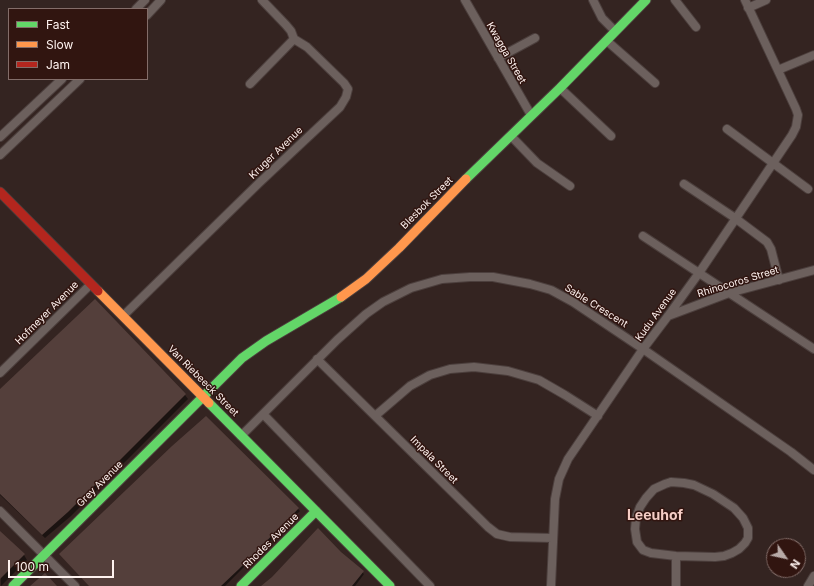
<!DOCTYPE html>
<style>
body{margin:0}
#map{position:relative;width:814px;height:586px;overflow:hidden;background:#342421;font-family:Inter,sans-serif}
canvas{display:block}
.legend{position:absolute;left:8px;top:8px;width:140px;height:72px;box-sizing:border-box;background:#311510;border:1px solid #836d69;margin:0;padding:5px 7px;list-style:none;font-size:12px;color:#fef2ef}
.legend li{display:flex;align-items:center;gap:8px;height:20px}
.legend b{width:20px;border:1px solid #836d69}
.north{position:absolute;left:766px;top:538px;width:40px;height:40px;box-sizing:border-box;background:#311510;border:1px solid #836d69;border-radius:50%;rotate:124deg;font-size:11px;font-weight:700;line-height:16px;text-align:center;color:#fef2ef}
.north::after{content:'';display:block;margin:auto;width:14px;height:18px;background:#b7aaa7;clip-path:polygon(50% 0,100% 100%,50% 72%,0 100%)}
.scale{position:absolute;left:8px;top:560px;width:106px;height:18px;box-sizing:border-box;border:2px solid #fef2ef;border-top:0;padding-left:5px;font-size:12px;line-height:14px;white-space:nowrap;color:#fef2ef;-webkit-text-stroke:3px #311510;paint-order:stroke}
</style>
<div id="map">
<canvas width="814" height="586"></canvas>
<ul class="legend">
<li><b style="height:5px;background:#63d668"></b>Fast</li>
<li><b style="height:5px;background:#ff974d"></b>Slow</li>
<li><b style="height:5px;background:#b3261e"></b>Jam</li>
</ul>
<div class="north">N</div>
<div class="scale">100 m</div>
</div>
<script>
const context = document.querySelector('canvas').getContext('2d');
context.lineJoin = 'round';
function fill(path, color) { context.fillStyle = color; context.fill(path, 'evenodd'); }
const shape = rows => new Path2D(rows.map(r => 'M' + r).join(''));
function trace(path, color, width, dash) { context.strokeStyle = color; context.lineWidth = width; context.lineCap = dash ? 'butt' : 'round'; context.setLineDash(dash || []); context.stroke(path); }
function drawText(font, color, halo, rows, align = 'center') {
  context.font = font + ' Inter,sans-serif'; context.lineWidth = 3; context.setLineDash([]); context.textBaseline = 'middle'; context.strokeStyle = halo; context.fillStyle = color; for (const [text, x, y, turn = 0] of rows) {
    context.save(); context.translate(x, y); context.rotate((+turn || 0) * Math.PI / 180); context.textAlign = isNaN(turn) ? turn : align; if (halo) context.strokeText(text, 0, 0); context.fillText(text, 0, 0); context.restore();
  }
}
fill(shape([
 [0,391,185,395,188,399,71,516,45,538,0,495],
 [298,509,300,511,225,586,90,586],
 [0,532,24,555,27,560,1,586],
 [340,552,364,574,355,586,264,586]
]), '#0007');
fill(shape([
 [95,299,186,394,68,512,42,535,0,494,0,389],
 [206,416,299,508,239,569,221,586,89,586,59,554,172,446],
 [318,528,341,552,364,571,352,586,261,586,272,577],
 [0,531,25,554,0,579],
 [45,573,57,586,30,586]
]), '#543f3b');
const street = shape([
 [465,0,531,115],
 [593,0,602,18,615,31],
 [675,0,696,27],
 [748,8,766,0],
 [136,9,145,0],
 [147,15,161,0],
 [607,41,655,83],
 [498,58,535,38],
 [778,70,814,55],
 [250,84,294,39],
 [560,88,611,136],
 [727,129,808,189],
 [511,136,537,163,570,186],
 [0,137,62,79],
 [0,155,80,79],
 [684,184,735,218,767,242,771,249,779,280],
 [643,236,814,349],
 [123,316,259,183,340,107,346,97,348,89,344,83,307,47,294,39,291,31,286,25,262,0],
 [668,316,729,293,814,270],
 [317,359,488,527,497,534,510,537,553,538],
 [0,373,91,284],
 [263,414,430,586],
 [375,416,410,386,430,375,450,369,474,367,508,371,539,380,565,395,598,416],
 [241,436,337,340,366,314,383,302,411,288,442,279,470,277,493,277,530,284,551,290,573,302,643,349,791,452,814,470],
 [671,482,684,483,694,485,713,494,734,508,743,518,748,528,748,538,745,543,739,549,732,553,724,556,715,557,676,556,651,553,643,550,637,542,635,529,636,518,640,507,646,498,654,489,665,484,671,482],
 [0,511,75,586],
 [551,586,555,499,559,479,568,459,643,349,668,316,699,273,792,135,796,127,798,115,796,109,745,0],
 [676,586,676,556],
 [808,586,814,576]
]);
const fast = shape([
 [466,179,560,88,646,0],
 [209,403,390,586],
 [13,586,242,358,266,341,341,297],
 [241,586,316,511]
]);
const slow = shape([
 [98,291,209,403],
 [341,297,366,279,399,248,466,179]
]);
const jam = shape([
 [0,192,98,291]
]);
trace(street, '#4c3f3d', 10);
trace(fast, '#4c3f3d', 11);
trace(slow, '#4c3f3d', 11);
trace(jam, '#4c3f3d', 11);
trace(street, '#6c605d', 8);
trace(fast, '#63d668', 9);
trace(slow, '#ff974d', 9);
trace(jam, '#b3261e', 9);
drawText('10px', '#fef2ef', '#311510', [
 ["Kwagga Street",506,53,60],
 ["Kruger Avenue",276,153,-44],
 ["Blesbok Street",427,203,-45],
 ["Rhinocoros Street",738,282,-17],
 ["Sable Crescent",596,306,32],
 ["Hofmeyer Avenue",47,313,-45],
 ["Kudu Avenue",656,315,-54],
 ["Van Riebeeck Street",203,381,45],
 ["Impala Street",434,460,45],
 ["Grey Avenue",100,484,-45],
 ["Rhodes Avenue",271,541,-45]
]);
drawText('bold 14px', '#f5cdc5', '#311510', [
 ["Leeuhof",655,516]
]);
</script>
